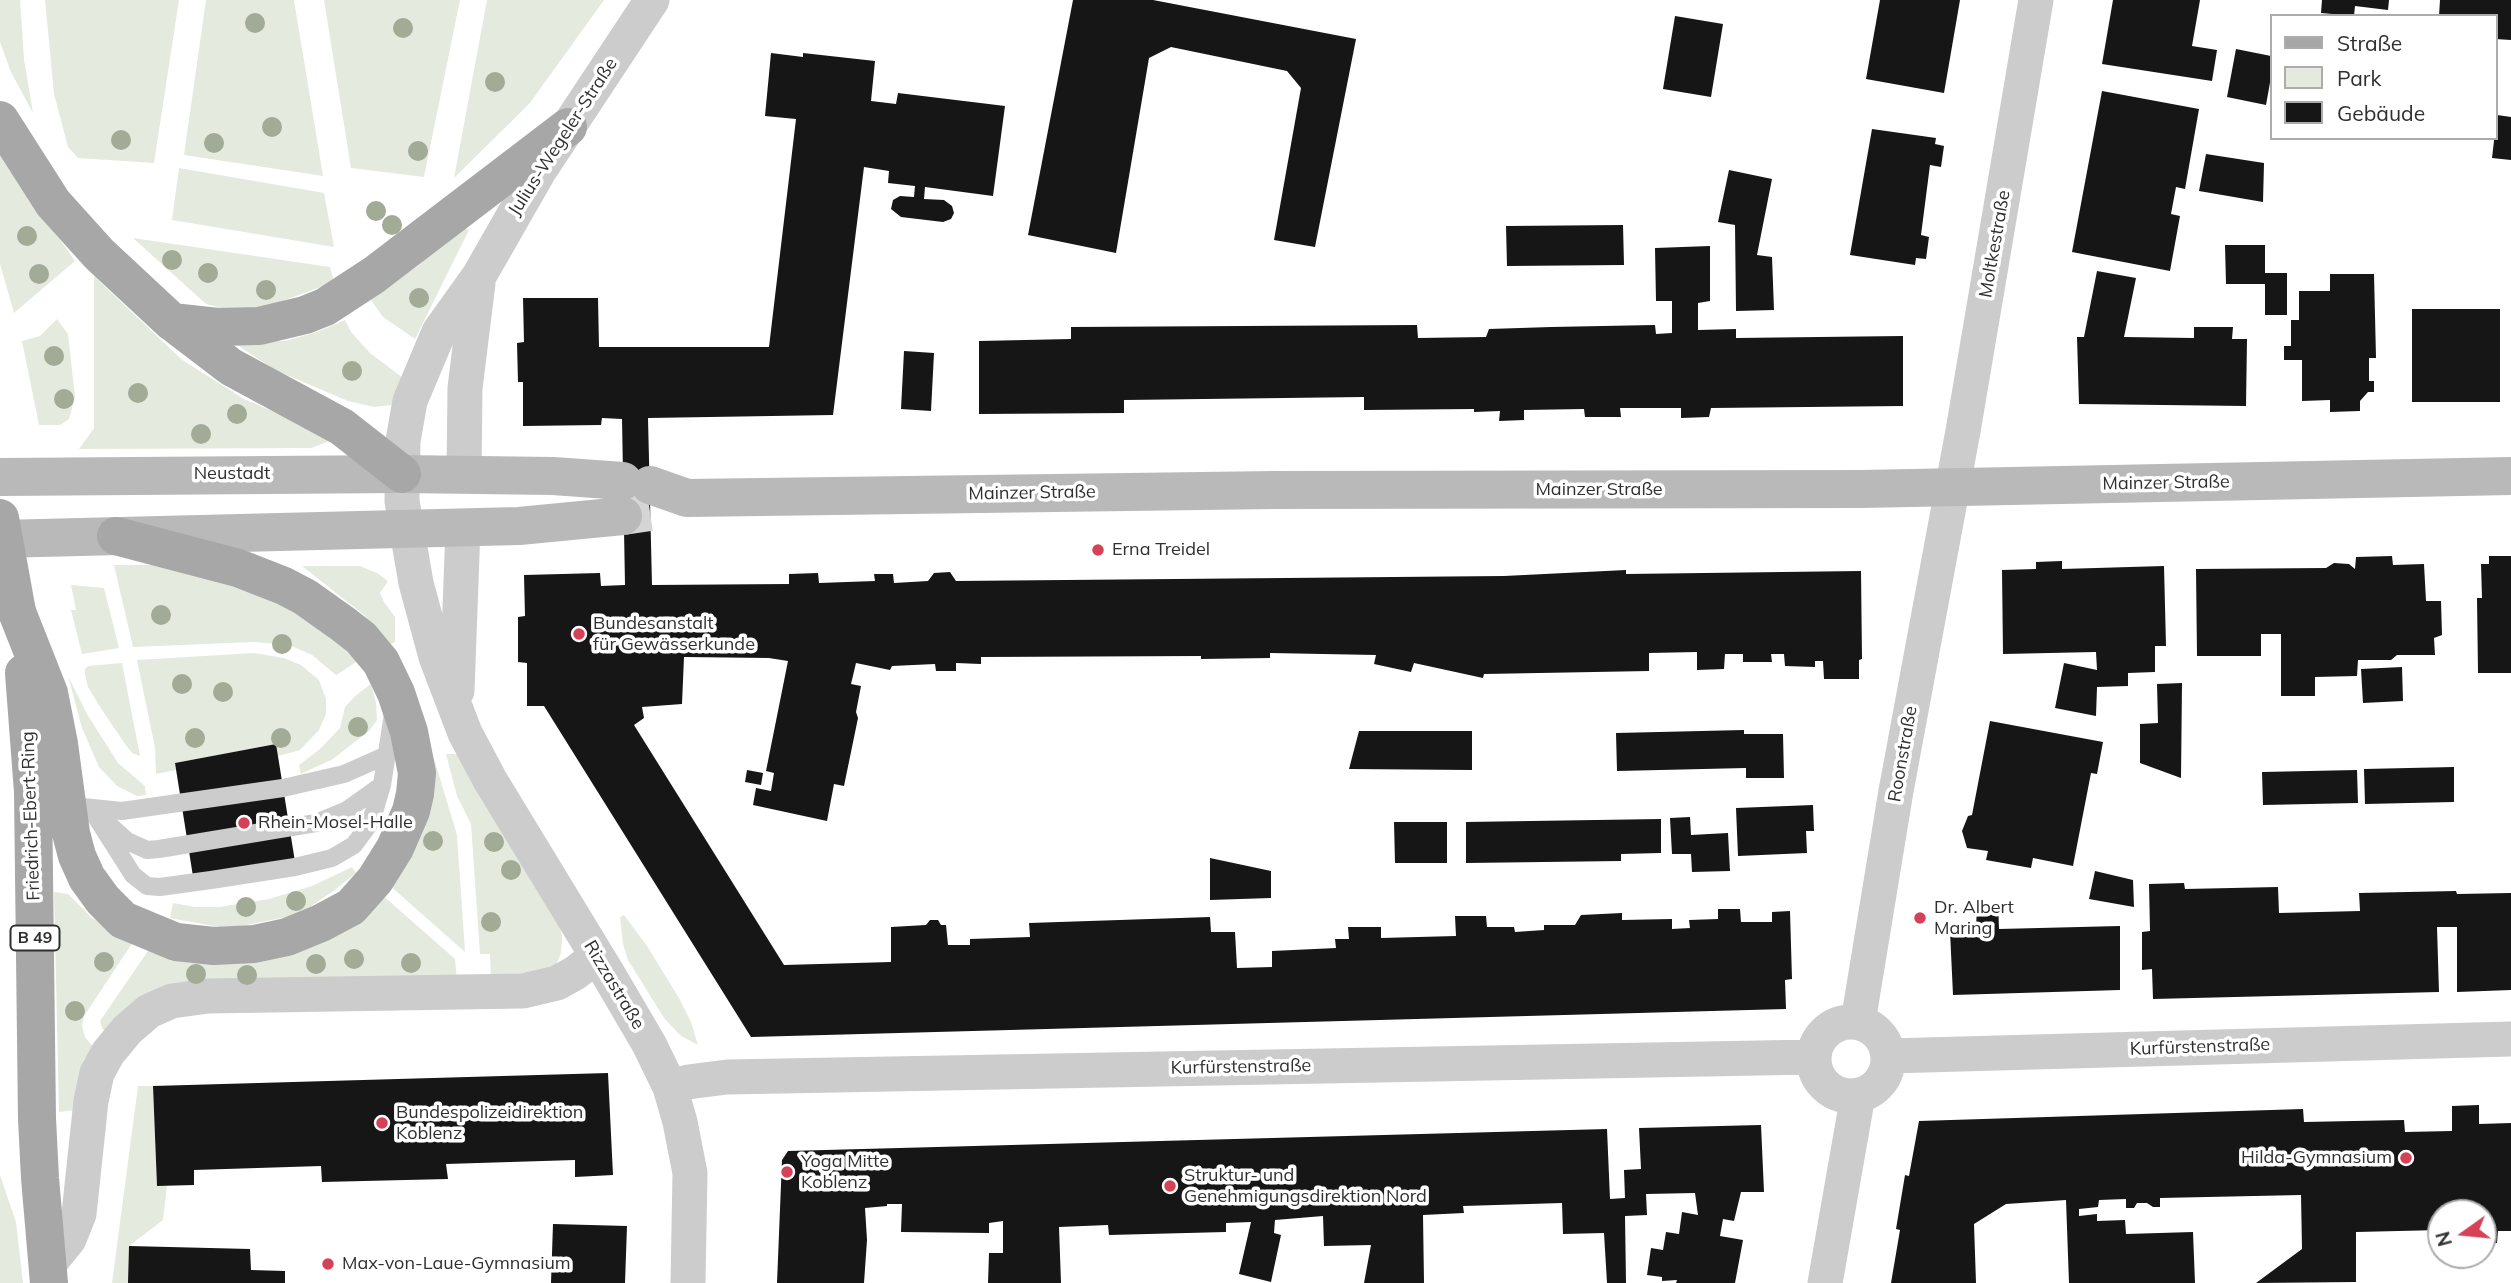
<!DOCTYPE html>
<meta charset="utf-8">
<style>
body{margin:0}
#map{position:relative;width:2511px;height:1283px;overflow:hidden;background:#fff;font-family:Mulish,sans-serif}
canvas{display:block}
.legend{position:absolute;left:2270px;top:14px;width:228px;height:126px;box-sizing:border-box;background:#fff;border:2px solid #acacac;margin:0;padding:9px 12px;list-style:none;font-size:21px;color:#2f2f2f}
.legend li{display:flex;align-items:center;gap:14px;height:35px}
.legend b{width:35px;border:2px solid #acacac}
.north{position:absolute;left:2427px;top:1199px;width:70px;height:70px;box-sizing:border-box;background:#fff;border:2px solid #acacac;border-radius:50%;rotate:255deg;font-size:19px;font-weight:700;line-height:28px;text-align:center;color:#2f2f2f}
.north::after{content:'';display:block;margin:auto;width:24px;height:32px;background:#d54156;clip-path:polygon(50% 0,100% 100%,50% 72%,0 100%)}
</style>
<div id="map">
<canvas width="2511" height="1283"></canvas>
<ul class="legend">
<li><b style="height:9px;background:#a7a7a7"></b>Straße</li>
<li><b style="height:19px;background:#e5eade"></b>Park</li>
<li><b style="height:19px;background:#161616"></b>Gebäude</li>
</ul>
<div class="north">N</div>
</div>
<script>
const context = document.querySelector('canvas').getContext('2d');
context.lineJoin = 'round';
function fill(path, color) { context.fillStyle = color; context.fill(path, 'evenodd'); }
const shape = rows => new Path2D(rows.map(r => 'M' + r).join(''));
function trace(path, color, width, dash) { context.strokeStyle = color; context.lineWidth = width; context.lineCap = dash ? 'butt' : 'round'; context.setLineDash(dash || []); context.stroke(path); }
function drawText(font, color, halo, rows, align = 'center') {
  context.font = font + ' Mulish,sans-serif'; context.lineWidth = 7; context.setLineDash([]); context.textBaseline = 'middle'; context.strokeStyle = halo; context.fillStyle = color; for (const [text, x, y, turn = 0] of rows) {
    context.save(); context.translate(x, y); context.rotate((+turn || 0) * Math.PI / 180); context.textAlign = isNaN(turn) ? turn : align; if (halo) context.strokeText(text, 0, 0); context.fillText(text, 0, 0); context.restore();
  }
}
fill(shape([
 [0,0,20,0,24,59,33,113,11,72,0,42],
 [45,0,179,0,154,163,78,158,68,147,54,94],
 [206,0,294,0,323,176,184,155],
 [324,0,460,0,424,177,351,168],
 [487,0,604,0,530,103,454,178],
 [0,149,13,173,75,261,14,313,0,264],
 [179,168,324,193,334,247,172,220],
 [459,224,469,230,415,339,383,317,371,300,419,265],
 [133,238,330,267,334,282,277,303,252,308,225,309,206,304],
 [94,276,181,359,244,399,331,436,327,442,311,448,79,449,94,428],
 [57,319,68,334,75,397,69,419,60,425,39,425,22,341,40,336],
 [345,320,351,332,370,353,403,378,397,397,391,405,374,407,348,401,275,370,231,341,285,341,317,332],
 [114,565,175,565,217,574,321,625,358,661,336,675,312,655,289,645,253,642,133,647],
 [302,566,360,566,377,573,388,581,380,593,384,602,395,617,395,642,389,645,364,615],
 [71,585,104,588,119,648,82,654,71,610,76,610],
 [254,653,284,658,301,665,319,680,326,699,326,714,319,730,300,750,278,756,276,744,175,763,176,770,156,774,155,748,137,660],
 [122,663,140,756,132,753,125,744,102,710,88,687,85,674,85,669,88,666],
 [68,676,87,714,118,763,145,786,146,795,137,796,117,786,99,767,82,728],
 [371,684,376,703,377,720,370,730,333,759,301,774,299,765,320,749,340,728,345,707,355,696],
 [429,742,457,835,465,952,389,885],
 [446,754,457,754,559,922,562,937,561,953,557,963,547,974,491,981,490,954,480,954,471,824,457,796],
 [352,867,356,873,332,892,310,907,287,917,241,926,219,927,170,918,173,903,195,907,219,907,269,899,312,886],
 [54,892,68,894,92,918,133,942,84,1016,82,1026,85,1037,94,1048,84,1059,80,1072,75,1110,59,1112],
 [381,894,455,959,457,980,190,988,106,1033,102,1028,100,1021,148,951,165,956],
 [624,915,647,946,679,998,691,1022,698,1045,681,1036,664,1018,628,960,623,944,620,917],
 [138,1086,153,1086,157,1185,167,1186,163,1220,129,1246,128,1283,112,1283],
 [0,1175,16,1222,23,1283,0,1283]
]), '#e5eade');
fill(shape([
 [1073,0,1153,0,1356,39,1315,247,1274,240,1301,88,1287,71,1171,47,1149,58,1116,253,1028,235],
 [1880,0,1960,0,1944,93,1866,79],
 [2113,0,2200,0,2192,46,2217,50,2212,81,2102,64],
 [2322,0,2389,0,2388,10,2355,6,2354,16,2321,13],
 [2440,0,2511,0,2511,40,2495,39,2495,16,2439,16],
 [1675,16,1723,24,1711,97,1663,89],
 [2236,49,2271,56,2271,77,2266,105,2227,97],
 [771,53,803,57,803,53,875,61,871,101,896,104,898,93,1005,106,993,196,925,187,924,199,944,200,952,206,954,213,951,219,943,222,901,217,891,209,893,200,900,196,914,197,915,186,888,183,889,171,864,167,833,415,648,418,652,585,789,584,789,574,818,573,819,583,875,581,874,574,893,574,894,583,928,581,934,573,950,572,956,581,1504,576,1626,570,1626,574,1861,571,1862,659,1859,660,1859,679,1824,679,1823,661,1815,661,1815,667,1785,666,1784,654,1771,654,1772,662,1743,662,1743,654,1725,654,1724,669,1697,670,1697,652,1649,653,1649,671,1484,674,1483,678,1414,663,1411,672,1374,664,1376,655,1270,653,1270,658,1201,659,1201,656,981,657,981,664,956,663,956,671,936,671,935,664,892,666,890,670,856,663,851,684,861,686,856,712,858,718,844,786,834,784,827,821,753,805,756,788,771,791,774,773,766,771,788,661,769,658,684,657,682,704,642,707,644,718,634,725,784,965,891,962,891,927,926,925,930,920,938,920,941,925,946,925,948,945,970,945,970,939,1030,937,1029,923,1210,917,1211,932,1235,932,1237,968,1272,967,1272,951,1336,948,1335,939,1349,939,1348,927,1381,927,1381,938,1456,936,1455,916,1486,916,1487,927,1514,927,1515,932,1544,930,1544,925,1575,925,1581,915,1622,913,1622,920,1672,919,1672,929,1690,928,1689,920,1718,919,1718,909,1740,909,1741,922,1772,922,1772,912,1790,911,1792,979,1785,980,1786,1009,751,1037,544,706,527,706,527,663,518,662,518,617,525,616,524,575,600,573,601,586,625,585,622,419,602,418,601,425,523,426,523,382,518,382,517,343,524,342,523,298,598,298,599,347,769,347,796,119,765,116],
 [2102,91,2199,109,2185,189,2176,187,2171,214,2180,216,2170,271,2072,252],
 [2497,115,2511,117,2511,160,2492,158],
 [1872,129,1936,138,1935,144,1944,146,1941,167,1930,165,1921,235,1929,237,1926,259,1916,258,1915,265,1850,255],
 [2206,154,2264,163,2263,202,2199,191],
 [1729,170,1772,179,1757,255,1772,257,1774,310,1736,311,1735,225,1718,222],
 [1623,225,1624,265,1507,266,1506,226],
 [2225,245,2265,245,2265,273,2287,273,2287,315,2265,315,2265,284,2226,284],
 [1710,246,1710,301,1698,303,1698,330,1736,329,1736,338,1903,336,1903,406,1711,408,1709,417,1681,418,1681,408,1620,408,1621,417,1585,417,1584,409,1524,410,1524,420,1499,421,1500,411,1474,412,1474,409,1364,410,1364,397,1124,400,1124,413,979,414,979,341,1071,339,1071,327,1417,325,1418,338,1486,337,1489,329,1551,327,1655,325,1656,334,1672,333,1672,301,1656,301,1655,248],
 [2097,271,2136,278,2124,337,2194,338,2194,327,2233,327,2232,339,2247,339,2246,406,2079,404,2077,337,2084,337],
 [2330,274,2374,274,2376,358,2369,358,2369,381,2374,381,2374,392,2368,392,2360,401,2360,411,2330,412,2330,400,2302,401,2302,360,2284,360,2284,346,2291,346,2291,320,2299,320,2299,291,2330,291],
 [2412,309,2500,309,2500,402,2412,402],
 [904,351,934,353,931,411,901,409],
 [2392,556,2393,565,2424,564,2426,601,2441,601,2442,635,2434,638,2435,655,2397,655,2391,660,2358,660,2357,676,2315,677,2315,696,2281,696,2281,634,2261,634,2261,656,2197,656,2196,569,2326,568,2334,563,2349,564,2355,569,2356,557],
 [2489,556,2511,556,2511,673,2478,673,2477,598,2482,598,2481,564,2489,564],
 [2062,561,2062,569,2164,566,2166,646,2155,646,2155,672,2128,673,2128,686,2097,687,2096,716,2055,708,2064,663,2097,670,2096,652,2003,654,2002,570,2036,569,2036,562],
 [2402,667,2403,701,2363,703,2361,669],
 [2182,683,2181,778,2140,763,2140,724,2158,723,2157,684],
 [1990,721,2103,742,2097,774,2091,773,2073,866,2033,858,2031,868,1986,860,1988,851,1967,848,1962,831,1968,816,1972,815],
 [1744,730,1744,734,1783,734,1784,778,1746,778,1746,768,1617,771,1616,733],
 [1359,731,1472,731,1472,770,1349,769],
 [276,744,297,874,195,889,175,763],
 [2454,767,2454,802,2365,804,2364,769],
 [747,770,763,773,761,785,745,782],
 [2357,770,2358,803,2263,805,2262,772],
 [1813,805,1814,831,1806,831,1807,853,1738,856,1736,808],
 [1690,817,1691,835,1728,833,1730,871,1692,872,1691,854,1672,854,1670,818],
 [1661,819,1661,853,1621,854,1621,861,1466,863,1466,822],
 [1394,822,1447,822,1447,863,1395,863],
 [1210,858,1271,871,1271,898,1210,900],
 [2095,871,2133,880,2134,907,2089,899],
 [2184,883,2185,889,2278,887,2279,913,2360,911,2359,893,2456,891,2457,894,2511,893,2511,990,2457,992,2457,927,2437,927,2439,992,2153,999,2152,969,2142,970,2142,932,2150,931,2149,884],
 [1998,902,1999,929,2120,926,2120,990,1953,995,1950,931,1976,930,1977,903],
 [608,1073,613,1175,575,1177,575,1160,446,1164,448,1179,322,1182,321,1166,194,1170,194,1185,157,1186,153,1086],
 [2479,1105,2479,1124,2511,1123,2511,1231,2498,1231,2497,1243,2488,1243,2483,1249,2483,1213,2441,1213,2441,1230,2356,1232,2356,1282,2256,1283,2302,1249,2301,1195,2160,1198,2160,1207,2153,1207,2147,1203,2137,1203,2134,1208,2126,1208,2126,1199,2099,1200,2098,1207,2079,1209,2079,1216,2097,1214,2097,1221,2125,1220,2126,1234,2193,1232,2195,1283,2069,1283,2066,1200,2006,1204,1974,1224,1976,1283,1891,1283,1900,1230,1896,1229,1905,1175,1909,1176,1919,1121,2303,1109,2304,1122,2404,1120,2405,1132,2452,1131,2452,1106],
 [1761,1125,1764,1192,1741,1192,1734,1221,1723,1219,1720,1236,1743,1240,1735,1283,1676,1283,1677,1280,1662,1281,1662,1277,1647,1275,1651,1248,1663,1250,1666,1232,1679,1234,1682,1212,1698,1215,1695,1193,1646,1194,1647,1215,1625,1216,1626,1283,1607,1283,1604,1233,1563,1234,1562,1203,1463,1206,1464,1213,1423,1215,1424,1283,1364,1283,1371,1245,1324,1246,1323,1216,1275,1220,1274,1233,1281,1235,1271,1282,1239,1274,1251,1222,1226,1223,1226,1232,1109,1235,1108,1225,1059,1227,1061,1283,988,1283,989,1253,1003,1253,1003,1221,989,1223,989,1233,901,1232,902,1204,887,1204,887,1206,865,1208,867,1240,864,1283,777,1283,782,1160,788,1151,1607,1129,1610,1199,1625,1198,1624,1170,1641,1169,1639,1128],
 [553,1224,627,1226,625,1283,551,1283],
 [129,1246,250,1249,251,1270,285,1271,285,1283,128,1283]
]), '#161616');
trace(shape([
 [623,516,650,512]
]), '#d5d5d5', 38, [38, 19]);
trace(shape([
 [83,807,122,811,283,788,344,774,387,755],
 [91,809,133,875,147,886,160,887,211,880,295,867,332,858,354,845,368,826,374,812,382,785,393,714],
 [106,822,127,841,147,850,159,849,316,823,347,810,382,785]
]), '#ccc', 18);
trace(shape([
 [652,0,539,171,479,276,439,332,410,401,403,441,402,501,416,583,436,657,465,733,490,780,611,979,649,1044,670,1087,680,1122,690,1173,688,1283],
 [464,475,465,388,478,283],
 [457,691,463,527],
 [1858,1022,1896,791,1963,431,2036,0],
 '1814 1059a37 37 0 1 1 74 0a37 37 0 1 1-74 0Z',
 [1888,1056,2511,1039],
 [670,1087,688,1082,727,1077,1814,1057],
 [48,1265,69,1239,79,1214,91,1101,97,1073,108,1053,127,1030,149,1011,172,1001,208,996,523,991,557,983,575,973,597,956],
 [1825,1283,1858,1095]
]), '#ccc', 35);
trace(shape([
 [0,477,402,474,553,476,623,481],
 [650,485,687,498,1275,490,1861,489,2511,476],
 [0,539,519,526,623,516]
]), '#b9b9b9', 38);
trace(shape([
 [0,120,53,203,99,254,172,322,231,367,342,427,402,474],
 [172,322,218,327,259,326,305,315,325,307,374,275,568,127],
 [17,612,49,693,59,744,71,833,77,856,87,878,103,900,123,920,176,942,214,946,254,944,287,937,321,923,351,907,375,880,395,848,411,811,415,794,417,773,409,732,396,693,381,662,361,638,343,624,305,597,284,586,238,568,116,536],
 [24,673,33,792,37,1119,40,1178,49,1283]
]), '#a7a7a7', 38);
trace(shape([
 [0,518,17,612]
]), '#a7a7a7', 38);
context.fillStyle = '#a1ab96';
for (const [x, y] of [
 [255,23],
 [403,28],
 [495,82],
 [272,127],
 [121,140],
 [214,143],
 [418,151],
 [376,211],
 [392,225],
 [27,236],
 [172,260],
 [208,273],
 [39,274],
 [266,290],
 [419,298],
 [54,356],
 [352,371],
 [138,393],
 [64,399],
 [237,414],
 [201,434],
 [161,615],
 [282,644],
 [182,684],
 [223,692],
 [358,727],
 [195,738],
 [281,738],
 [433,841],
 [494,842],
 [511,870],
 [296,901],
 [246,907],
 [491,922],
 [354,959],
 [104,962],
 [411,963],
 [316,964],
 [196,974],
 [247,975],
 [75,1011]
]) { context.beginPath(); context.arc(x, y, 10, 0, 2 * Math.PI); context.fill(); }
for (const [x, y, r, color] of [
 [1098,550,7,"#d54156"],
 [579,634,7,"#d54156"],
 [244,823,7,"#d54156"],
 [1920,918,7,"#d54156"],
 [382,1123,7,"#d54156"],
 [2406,1158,7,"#d54156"],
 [787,1172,7,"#d54156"],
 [1170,1186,7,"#d54156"],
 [328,1264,7,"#d54156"]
]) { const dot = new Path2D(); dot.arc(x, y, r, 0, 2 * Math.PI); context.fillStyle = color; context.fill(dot); trace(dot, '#fff', 2.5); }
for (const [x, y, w] of [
 [35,938,49]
]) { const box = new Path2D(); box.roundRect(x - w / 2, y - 12.5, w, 25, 5); context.fillStyle = '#fff'; context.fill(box); trace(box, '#2f2f2f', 2); }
drawText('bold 16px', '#2f2f2f', null, [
 ["B 49",35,938]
]);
drawText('18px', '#2f2f2f', '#fff', [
 ["Julius-Wegeler-Straße",563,137,-57],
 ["Moltkestraße",1995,244,-80],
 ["Neustadt",232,474],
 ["Mainzer Straße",2166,483,-1],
 ["Mainzer Straße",1599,490],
 ["Mainzer Straße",1032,493,-1],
 ["Roonstraße",1903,754,-80],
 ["Friedrich-Ebert-Ring",31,816,-92],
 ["Rizzastraße",614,985,59],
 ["Kurfürstenstraße",2200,1047,-2],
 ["Kurfürstenstraße",1241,1067,-1]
]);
drawText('18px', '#2f2f2f', '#fff', [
 ["Erna Treidel",1112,550],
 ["Bundesanstalt",593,624],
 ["für Gewässerkunde",593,645],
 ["Rhein-Mosel-Halle",258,823],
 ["Dr. Albert",1934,908],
 ["Maring",1934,929],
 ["Bundespolizeidirektion",396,1113],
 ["Koblenz",396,1134],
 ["Hilda-Gymnasium",2392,1158,"right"],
 ["Yoga Mitte",801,1162],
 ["Koblenz",801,1183],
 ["Struktur- und",1184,1176],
 ["Genehmigungsdirektion Nord",1184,1197],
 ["Max-von-Laue-Gymnasium",342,1264]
], 'left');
</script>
